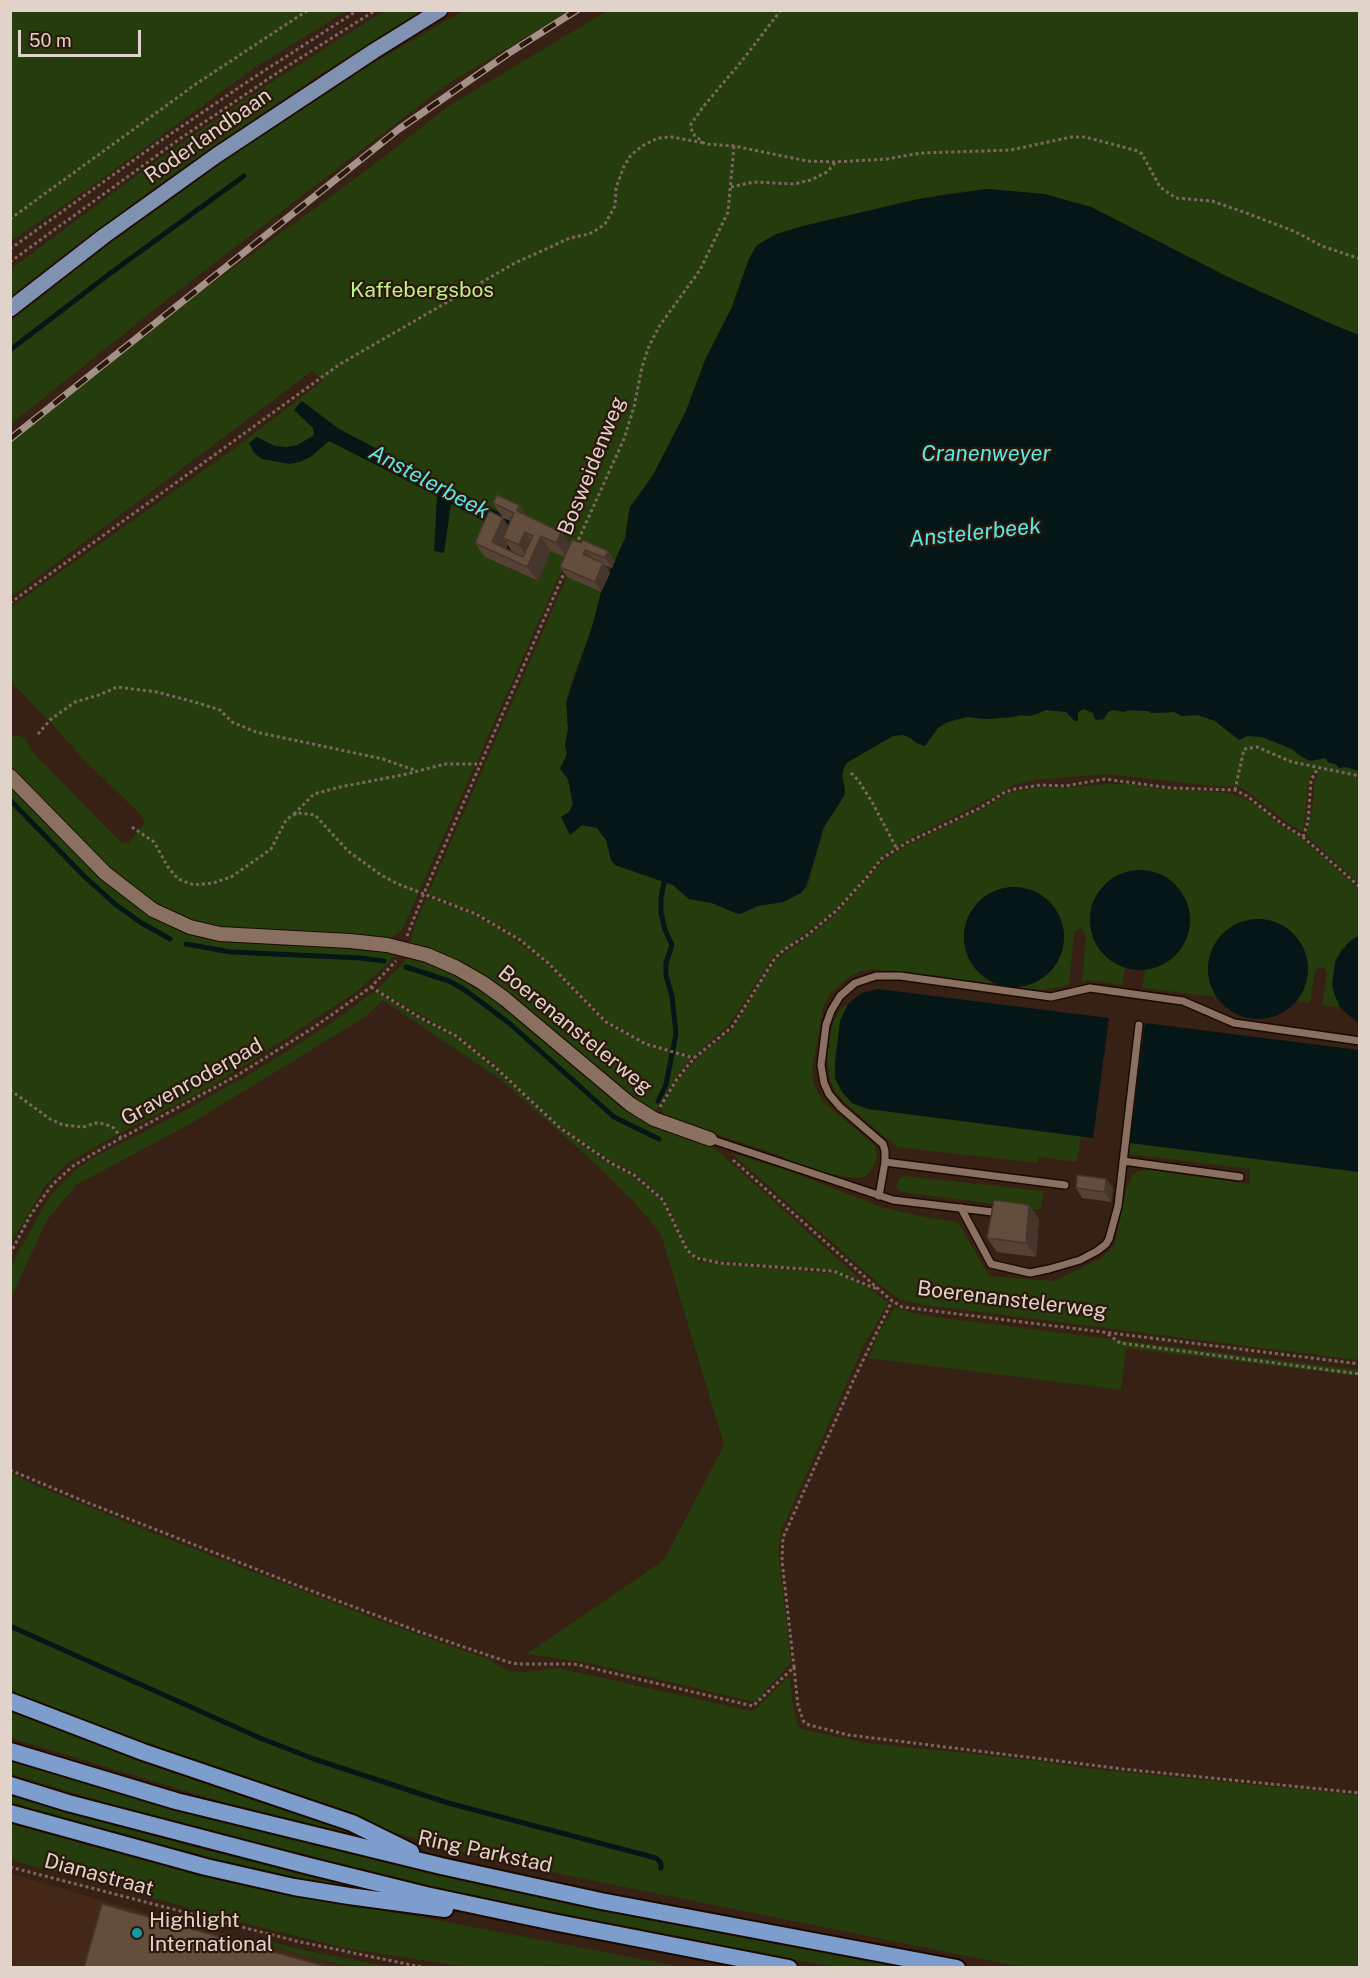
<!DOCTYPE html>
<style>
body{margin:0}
#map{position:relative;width:1370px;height:1978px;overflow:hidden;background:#362114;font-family:"Public Sans",sans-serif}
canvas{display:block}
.frame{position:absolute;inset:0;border:12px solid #e1d2ca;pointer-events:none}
.scale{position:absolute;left:18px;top:30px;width:123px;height:27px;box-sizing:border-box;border:3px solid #e1d2ca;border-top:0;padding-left:8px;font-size:18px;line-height:21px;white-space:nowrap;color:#e1d2ca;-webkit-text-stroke:4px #2c170b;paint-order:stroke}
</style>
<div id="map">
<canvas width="1370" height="1978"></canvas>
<div class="frame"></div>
<div class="scale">50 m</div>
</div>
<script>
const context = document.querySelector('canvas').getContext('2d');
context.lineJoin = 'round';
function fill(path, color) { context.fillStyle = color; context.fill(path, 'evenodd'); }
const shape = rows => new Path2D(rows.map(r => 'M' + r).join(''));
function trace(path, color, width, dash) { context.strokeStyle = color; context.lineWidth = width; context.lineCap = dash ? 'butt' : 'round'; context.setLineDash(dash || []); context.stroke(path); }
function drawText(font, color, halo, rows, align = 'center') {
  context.font = font + ' "Public Sans",sans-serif'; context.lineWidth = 4.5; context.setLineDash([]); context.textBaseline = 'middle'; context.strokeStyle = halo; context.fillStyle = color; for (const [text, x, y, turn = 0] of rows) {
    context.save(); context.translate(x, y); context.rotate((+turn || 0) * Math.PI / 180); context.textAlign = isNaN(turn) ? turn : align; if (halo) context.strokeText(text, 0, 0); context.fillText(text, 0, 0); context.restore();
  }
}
fill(shape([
 [10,1873,107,1902,345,1967,11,1967]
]), '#432817');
fill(shape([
 [11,10,346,10,346,11,254,68,92,186,11,241],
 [465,10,569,11,446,85,160,305,11,424,11,321,103,249,230,157,375,62],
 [384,11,422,11,322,73,182,168,79,243,11,296,11,269,159,159,244,100],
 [607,11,1359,11,1359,335,1336,326,1226,276,1091,207,1044,194,987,189,943,194,803,226,766,239,756,247,744,272,732,307,705,360,686,411,653,475,628,513,625,538,615,561,572,546,507,510,485,557,537,581,551,551,567,558,402,930,389,939,229,928,206,925,162,908,113,872,11,767,11,736,17,735,25,738,35,755,121,842,128,843,143,825,145,821,139,813,84,760,52,724,11,682,11,607,235,448,324,380,312,371,11,597,11,442,202,291,372,166,450,105],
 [567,577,601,592,592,627,570,686,568,729,565,745,567,754,560,769,568,779,573,806,569,812,561,817,572,833,577,827,582,825,596,828,606,840,615,865,663,882,659,907,663,927,670,946,664,959,664,970,666,987,671,999,674,1030,671,1050,646,1042,607,1021,548,962,507,930,475,912,428,894],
 [1084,709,1093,713,1094,718,1104,719,1106,713,1113,710,1148,711,1151,713,1174,712,1179,714,1198,715,1215,721,1240,740,1247,736,1262,737,1292,749,1302,757,1310,761,1325,758,1340,768,1346,767,1359,771,1359,883,1306,835,1313,804,1314,783,1318,774,1313,772,1310,777,1307,791,1305,819,1302,831,1289,824,1247,791,1237,786,1214,786,1106,774,1035,780,1014,785,962,813,916,835,881,857,854,890,830,914,772,958,729,1025,693,1056,675,1051,678,1028,673,991,668,974,668,963,673,942,666,926,662,907,665,883,673,885,686,897,719,905,740,914,758,906,783,902,796,896,808,885,824,827,840,803,845,787,842,775,845,765,848,762,893,736,903,735,911,738,914,741,931,738,938,728,954,720,967,717,985,719,1013,717,1021,715,1027,716,1038,714,1045,710,1066,712,1074,721,1078,716,1078,712],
 [11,784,108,883,139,907,165,922,372,949,396,954,379,972,357,991,241,1068,199,1093,107,1140,67,1163,45,1186,11,1243],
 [1109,784,1131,784,1161,789,1219,792,1243,797,1258,806,1277,823,1301,838,1359,889,1359,935,1349,942,1335,996,1340,1007,1322,1005,1327,973,1324,968,1319,967,1316,969,1315,972,1310,1003,1296,1001,1303,990,1308,971,1302,946,1294,935,1285,927,1273,921,1260,919,1247,920,1235,925,1220,937,1213,948,1208,973,1211,986,1217,997,1142,988,1145,970,1163,964,1174,956,1185,941,1190,922,1187,904,1157,873,1144,870,1125,872,1108,881,1096,895,1091,907,1090,920,1093,939,1100,950,1108,959,1125,968,1122,985,1090,980,1082,982,1086,937,1083,929,1080,928,1074,932,1069,985,1042,990,1017,987,1029,984,1054,966,1060,955,1063,943,1063,931,1054,908,1041,895,1017,887,999,889,987,895,977,903,967,918,964,930,965,949,970,961,981,975,992,982,992,984,875,969,861,971,848,978,830,994,823,1007,812,1071,814,1084,818,1093,826,1104,875,1146,877,1159,870,1172,864,1177,858,1178,784,1169,881,1207,924,1217,958,1222,989,1276,1054,1281,1100,1259,1115,1245,1126,1189,1133,1174,1140,1171,1151,1170,1249,1184,1250,1169,1129,1154,1130,1143,1359,1172,1359,1360,925,1305,901,1300,884,1288,731,1153,780,1168,784,1157,664,1117,662,1107,676,1083,701,1054,732,1031,763,979,777,959,816,931,835,915,884,860,909,844,981,810,1008,793,1039,787,1063,788],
 [427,897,475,915,504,932,544,962,605,1023,645,1044,670,1052,663,1085,657,1103,658,1103,662,1097,667,1086,675,1053,691,1058,677,1076,655,1112,681,1135,710,1146,719,1152,861,1280,832,1270,706,1260,695,1256,688,1249,665,1199,635,1173,608,1159,560,1126,485,1056,467,1042,377,989,405,962,416,922],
 [375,991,416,1017,454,1037,473,1050,559,1128,603,1160,632,1176,663,1202,687,1251,693,1258,700,1262,709,1263,839,1274,868,1287,888,1303,861,1351,782,1529,778,1550,791,1663,755,1702,589,1663,527,1654,664,1560,724,1445,661,1234,634,1202,597,1165,501,1080,383,1000,365,1017,190,1124,76,1185,47,1220,11,1298,11,1265,50,1196,74,1171,93,1158,188,1109,262,1067,330,1024],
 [848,1004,840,1021,842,1092,852,1103,868,1109,1081,1136,1077,1162,1039,1157,1038,1163,897,1147,845,1103,835,1091,830,1079,827,1054,833,1023,840,1010],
 [904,1176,1043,1191,1041,1210,902,1192,897,1189,897,1185,899,1179],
 [895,1307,912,1313,935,1317,1359,1370,1359,1376,1126,1348,1121,1390,869,1358,878,1334],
 [10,1473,37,1486,150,1532,388,1624,490,1660,502,1668,511,1671,527,1672,558,1668,751,1711,755,1710,788,1677,790,1677,793,1707,798,1726,802,1729,842,1738,867,1743,1040,1761,1083,1768,1359,1795,1359,1967,1022,1967,575,1877,459,1851,382,1829,11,1697],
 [10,1706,349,1827,347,1835,229,1804,11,1738],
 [10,1761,238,1825,412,1868,509,1891,909,1967,835,1967,652,1934,444,1890,301,1856,146,1815,11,1774],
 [10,1796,206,1850,349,1886,346,1891,207,1861,11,1807],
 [10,1818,294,1893,683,1967,572,1968,559,1965,518,1968,466,1967,346,1948,252,1925,11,1860],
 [254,1938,304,1950,391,1967,348,1967,253,1942]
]), '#253d0d');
fill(shape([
 [987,189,1044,194,1091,207,1226,276,1336,326,1359,335,1359,771,1346,767,1339,768,1336,764,1329,763,1325,758,1310,761,1302,757,1292,749,1262,737,1247,736,1239,740,1215,721,1198,715,1182,716,1174,712,1151,713,1148,711,1130,710,1124,712,1113,710,1108,712,1104,719,1098,720,1095,719,1093,713,1084,709,1078,712,1078,720,1076,722,1066,712,1046,710,1030,716,1021,715,1013,717,985,719,967,717,947,722,938,728,925,746,916,743,911,738,903,735,893,736,848,762,845,765,842,775,845,790,844,796,824,827,806,887,801,893,783,902,758,906,740,914,735,913,712,903,689,899,673,885,615,865,611,860,606,840,597,828,582,825,570,835,561,817,569,812,573,804,568,779,560,769,567,754,565,745,568,729,566,702,592,627,601,592,625,538,630,507,653,475,686,411,705,360,732,307,748,261,756,246,776,234,803,226,918,199],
 [302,401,339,429,502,514,501,517,525,528,513,552,502,557,498,528,451,504,444,553,434,551,437,496,329,441,312,456,300,462,289,464,262,459,254,453,249,443,257,437,275,446,287,447,297,445,313,436,314,433,313,428,294,410],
 '1090 920a50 50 0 1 1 100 0a50 50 0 1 1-100 0Z',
 '964 937a50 50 0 1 1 100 0a50 50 0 1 1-100 0Z',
 '1208 969a50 50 0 1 1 100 0a50 50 0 1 1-100 0Z',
 [1359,935,1359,1023,1347,1014,1340,1007,1335,996,1332,985,1335,962,1341,951,1349,942],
 [878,989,1109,1018,1093,1138,868,1109,852,1103,842,1092,835,1078,835,1062,840,1021,848,1004,854,999,862,993],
 [1145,1023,1359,1050,1359,1172,1130,1143]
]), '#051616');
trace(shape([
 [10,350,112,272,244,176],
 [10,800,85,877,115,904,140,922,170,939],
 [186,944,231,952,361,958,384,961],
 [406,967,449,981,465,990,509,1023,614,1117,659,1139],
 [658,1101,666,1085,676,1034,672,996,666,976,666,963,672,945,665,930,661,913,661,898,664,883],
 [10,1626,260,1738,314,1759,448,1803,656,1858,661,1863,661,1868]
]), '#051616', 5);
const service = shape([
 [710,1139,893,1200,993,1212],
 [1123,1161,1240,1177],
 [885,1162,1065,1185],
 [879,1196,885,1162,885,1151,883,1144,840,1107,829,1094,824,1083,821,1065,826,1025,831,1011,840,996,855,983,876,976,900,976,1051,997,1090,988,1183,1001,1234,1023,1360,1041],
 [961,1208,991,1264,1030,1273,1049,1269,1080,1260,1097,1251,1106,1244,1109,1239,1118,1206,1139,1025]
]);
const minor = shape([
 [10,776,105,873,153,910,190,927,220,934,350,941,387,945,427,955,457,968,483,983,505,999,630,1104,654,1119,710,1139]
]);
const primary = shape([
 [10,309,104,236,217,155,374,51,440,10]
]);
const trunk = shape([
 [10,1701,143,1752,352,1823,411,1852],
 [10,1751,176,1801,441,1866,601,1901,957,1968],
 [10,1785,68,1803,309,1866,426,1895,553,1922,789,1968],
 [10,1813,206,1867,294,1887,349,1896,445,1909]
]);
trace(service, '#1c0a01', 10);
trace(minor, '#1c0a01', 16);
trace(primary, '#1c0a01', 18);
trace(trunk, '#1c0a01', 20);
trace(shape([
 [781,10,741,62,703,107,691,124,692,133,705,144,734,146,807,161,834,162,887,159,921,153,1011,150,1071,137,1085,137,1138,151,1142,154,1160,187,1176,198,1212,201,1249,214,1296,232,1322,246,1360,259],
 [731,187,754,182,794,184,811,180,827,172,836,162],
 [10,219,196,84,308,10],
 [10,249,156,144,250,80,358,10],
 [10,262,181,138,283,69,376,10],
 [576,545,624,439,634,407,642,367,649,346,660,325,700,270,728,212,734,146],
 [10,603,340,364,515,263,570,238,589,234,598,229,605,224,615,206,616,188,624,166,631,155,642,146,658,138,672,137,704,143],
 [38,734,50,720,75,702,99,695,117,687,157,692,198,703,220,710,232,722,256,732,383,759,417,771],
 [851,773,858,780,872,802,897,849],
 [1235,790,1244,749,1257,747,1292,762,1360,776],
 [294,814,314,794,340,787,407,774,445,764,481,764],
 [132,827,154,842,168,867,178,879,194,885,213,883,231,877,244,868,271,849,285,822,291,816,298,813,315,815,348,851,381,875,398,884,476,914,520,940,548,963,606,1022,646,1044,694,1058],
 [1303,837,1308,821,1311,780,1318,768],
 [407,936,424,893,565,571],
 [371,987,419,1017,456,1036,496,1068,559,1127,611,1163,634,1175,663,1200,687,1250,696,1258,720,1263,833,1271,877,1289],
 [10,1090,50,1119,63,1125,83,1127,96,1123,105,1124,114,1128,121,1138],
 [660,1107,677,1079,694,1058,732,1027,775,958,785,949,806,936,837,910,867,877,881,859,908,842,980,808,1005,792,1015,789,1040,785,1065,786,1105,779,1171,788,1235,790,1247,796,1281,823,1303,837,1360,887],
 [733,1160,891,1300,902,1307,1360,1364],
 [10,1254,30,1216,44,1196,53,1184,73,1166,103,1148,236,1076,313,1028,371,987,396,961],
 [1108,1334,1120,1343,1360,1374],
 [10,1470,86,1502,304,1588,420,1632,508,1662,518,1664,574,1664,753,1706,794,1667,782,1561,783,1538,853,1381,892,1301],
 [794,1667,798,1706,804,1722,809,1725,849,1735,1123,1769,1360,1793],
 [10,1867,296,1941,426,1968]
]), '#7b685d', 3, [3, 3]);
trace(service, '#8a7061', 7);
trace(minor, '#8a7061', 14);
trace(primary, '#8092b1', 15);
trace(trunk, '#7d9ecc', 16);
const rail = shape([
 [10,439,399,129,509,53,577,10]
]);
trace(rail, '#a49289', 7);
trace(rail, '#2c170b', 4.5, [14]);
fill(shape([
 [493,503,527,516,570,544,581,543,608,551,615,561,612,568,604,565,610,573,601,592,567,577,560,567,565,557,551,551,538,581,485,557,475,543,509,526,511,521,503,518],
 [508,545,512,552,506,549],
 [1106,1179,1113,1188,1111,1202,1082,1198,1076,1188],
 [1029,1205,1039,1219,1036,1257,997,1252,987,1238]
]), '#554234');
fill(shape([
 [519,505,530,519,517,511],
 [503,518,513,532,503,538,508,545,503,555,492,542],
 [525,532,535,547,529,560,519,545],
 [561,532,572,546,567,558,556,543],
 [541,536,551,551,538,581,527,567],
 [585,550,592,559,583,554],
 [608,551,615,561,612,568,605,558],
 [603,563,610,573,601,592,595,582],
 [1106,1179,1113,1188,1111,1202,1105,1192],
 [1029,1205,1039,1219,1036,1257,1026,1243]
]), '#45362b');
const building = shape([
 [497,495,519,505,517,511,561,532,556,543,541,536,527,567,475,543,489,511,503,518,492,542,523,557,533,536,525,532,519,545,503,538,514,513,493,503,497,495],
 [572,540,581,543,583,540,608,551,605,558,585,550,583,554,603,563,595,582,560,567,572,540],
 [1077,1175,1106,1179,1105,1192,1076,1188,1077,1175],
 [994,1200,1029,1205,1026,1243,987,1238,994,1200],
 [102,1904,331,1968,84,1968,102,1904]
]);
fill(building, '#634d3d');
trace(building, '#45362b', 1.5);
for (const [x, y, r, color] of [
 [137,1933,6,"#0f9aa8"]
]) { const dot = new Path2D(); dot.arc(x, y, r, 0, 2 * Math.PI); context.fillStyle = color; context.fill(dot); trace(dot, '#2c170b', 2); }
drawText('21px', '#e1d2ca', '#2c170b', [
 ["Roderlandbaan",208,136,-35],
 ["Bosweidenweg",592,466,-68],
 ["Boerenanstelerweg",575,1030,39],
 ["Gravenroderpad",192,1082,-29],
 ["Boerenanstelerweg",1012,1300,7],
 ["Ring Parkstad",485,1852,12],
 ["Dianastraat",99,1875,15]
]);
drawText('21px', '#b9f388', '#2c170b', [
 ["Kaffebergsbos",422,291]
]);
drawText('21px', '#e1d2ca', '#2c170b', [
 ["Highlight",149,1921],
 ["International",149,1945]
], 'left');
drawText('italic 22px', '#5be7e8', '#2c170b', [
 ["Cranenweyer",986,454],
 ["Anstelerbeek",429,482,28],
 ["Anstelerbeek",975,533,-6]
]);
</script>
